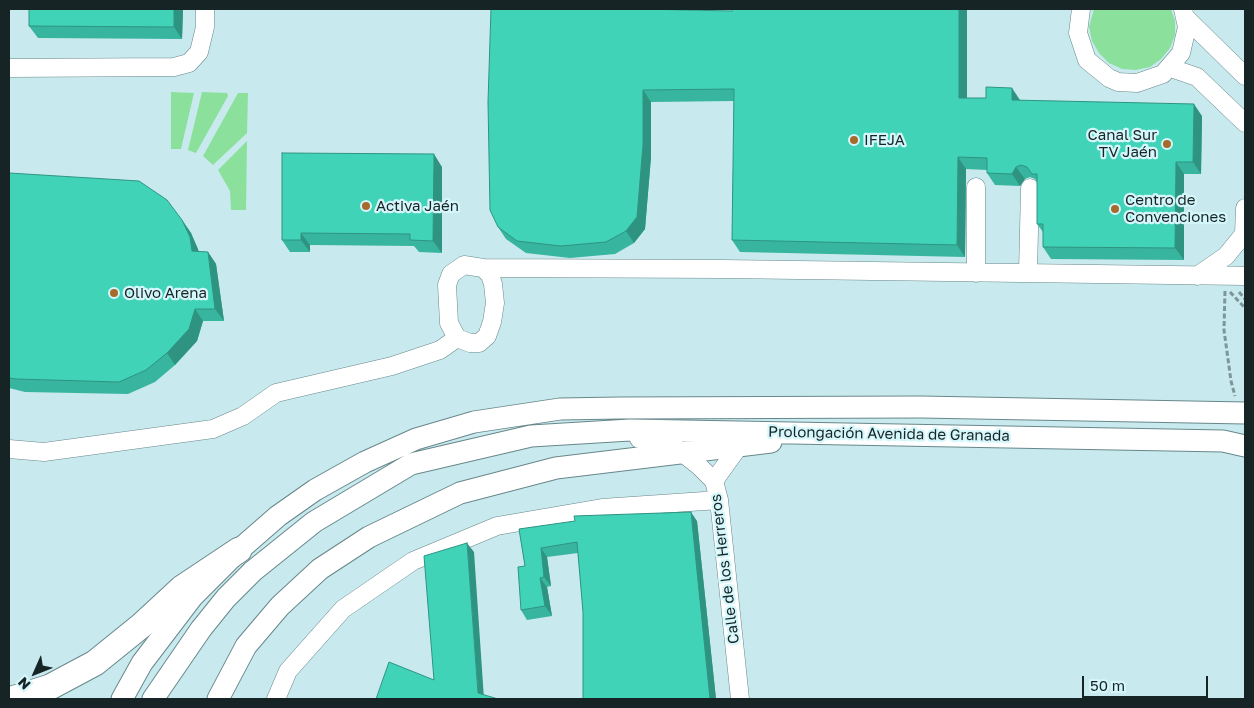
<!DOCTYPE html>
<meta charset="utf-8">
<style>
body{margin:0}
#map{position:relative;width:1254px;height:708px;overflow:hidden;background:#c8eaee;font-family:"Golos Text",sans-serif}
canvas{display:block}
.frame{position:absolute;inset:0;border:10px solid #172425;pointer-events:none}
.north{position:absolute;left:10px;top:648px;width:50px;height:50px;-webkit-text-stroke:4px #d5f7fb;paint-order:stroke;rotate:226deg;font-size:14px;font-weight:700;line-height:20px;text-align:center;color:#172425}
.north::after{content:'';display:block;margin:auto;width:18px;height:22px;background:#172425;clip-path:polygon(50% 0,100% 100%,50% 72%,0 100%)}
.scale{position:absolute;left:1082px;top:676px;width:126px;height:22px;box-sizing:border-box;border:2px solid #172425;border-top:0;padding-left:6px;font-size:15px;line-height:18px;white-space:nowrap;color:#172425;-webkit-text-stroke:4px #d5f7fb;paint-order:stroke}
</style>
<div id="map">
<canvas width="1254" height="708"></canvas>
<div class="frame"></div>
<div class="north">N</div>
<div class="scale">50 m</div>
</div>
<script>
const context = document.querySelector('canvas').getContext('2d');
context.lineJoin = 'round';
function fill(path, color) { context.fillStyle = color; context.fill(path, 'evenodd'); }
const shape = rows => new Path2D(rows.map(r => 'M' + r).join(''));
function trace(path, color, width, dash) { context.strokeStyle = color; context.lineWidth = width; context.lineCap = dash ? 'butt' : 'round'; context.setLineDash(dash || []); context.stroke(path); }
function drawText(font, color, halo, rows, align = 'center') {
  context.font = font + ' "Golos Text",sans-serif'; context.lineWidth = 4.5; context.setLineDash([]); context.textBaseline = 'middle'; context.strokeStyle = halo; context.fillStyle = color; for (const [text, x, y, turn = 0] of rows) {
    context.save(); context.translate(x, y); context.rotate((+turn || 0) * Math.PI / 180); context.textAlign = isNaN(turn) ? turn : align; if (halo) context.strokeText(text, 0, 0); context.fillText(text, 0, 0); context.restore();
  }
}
fill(shape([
 [1094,9,1171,9,1175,21,1175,35,1170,48,1161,59,1150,67,1136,70,1122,69,1109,63,1099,53,1092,41,1089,27],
 [171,92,194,93,181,149,171,149],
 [202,92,227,93,228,96,196,153,188,150],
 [238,93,248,93,247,133,213,165,203,156],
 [247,141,246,210,231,210,230,191,218,170]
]), '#8be09b');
const minor = shape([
 [1081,9,1078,33,1087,60,1109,78,1118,82,1137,83,1163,74,1181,53,1187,27,1183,9],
 [1186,18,1245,76],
 [9,68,174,67,189,63,199,52,205,27,205,9],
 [1171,68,1197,77,1245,123],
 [976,187,976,273],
 [464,265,483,268,490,275,493,284,495,303,492,322,487,336,479,343,470,343,457,338,449,323,447,285,451,274,464,265],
 [483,268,723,269,1245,276],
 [1028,273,1030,188],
 [1197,276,1226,256,1244,234,1245,208],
 [639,439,655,439,670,443,699,466,714,481],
 [739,446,714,481,719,500,740,699],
 [9,449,44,452,213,429,243,416,276,393,392,366,440,350,457,338],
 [276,699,288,671,343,609,413,561,497,526,602,508,719,500]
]);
const major = shape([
 [122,699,142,663,193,596,239,550,278,516,315,490,365,462,416,439,474,422,560,409,620,408,921,407,1245,413],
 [153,699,201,629,226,598,253,571,314,522,411,464,531,436,630,430,1223,441,1245,446],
 [218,699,246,646,280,606,320,569,369,537,460,493,556,468,771,442]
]);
const highway = shape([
 [12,699,50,687,95,663,142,625,182,588,239,550]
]);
trace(minor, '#68878b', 19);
trace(major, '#68878b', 23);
trace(highway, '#68878b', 27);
trace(shape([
 [1225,291,1224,330,1231,381,1235,396],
 [1230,292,1245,308],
 [1239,292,1245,299]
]), '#7d9699', 3, [5, 2.5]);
trace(minor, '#fff', 18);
trace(major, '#fff', 21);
trace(highway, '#fff', 25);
fill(shape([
 [183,9,182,39,38,38,29,26],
 [491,9,648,9,967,98,1020,100,1202,116,1201,174,1184,174,1184,260,1051,259,1043,247,1043,232,1037,224,1037,182,1035,179,1030,177,1025,179,1020,186,995,185,987,173,987,170,966,169,965,257,740,252,732,240,734,101,651,102,651,157,645,229,634,243,615,254,570,258,526,253,506,239,498,227],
 [442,167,442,253,419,252,414,246,310,245,310,252,290,252,282,240],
 [9,173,182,220,191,233,199,252,208,252,216,264,224,321,203,321,197,341,175,365,155,382,128,394,25,392,9,388],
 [697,521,716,699,583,699,583,612,578,553,547,557,551,586,547,587,552,616,527,620,521,610,525,566,519,529]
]), '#38b59e');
fill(shape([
 [174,9,183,9,182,39,174,27],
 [959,9,967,9,967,110,959,98],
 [1012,88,1020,100,1012,100],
 [643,90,651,102,651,157,645,229,634,243,626,231],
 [1194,104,1202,116,1201,174,1193,162],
 [434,154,442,167,442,253,433,241],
 [958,157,966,169,965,257,957,245],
 [1176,162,1184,174,1184,260,1175,248],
 [1016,167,1025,179,1020,186,1012,174],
 [182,220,191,233,198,249,201,263,192,251],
 [301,233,310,245,310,252,301,240],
 [208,252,216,264,224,321,215,309],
 [195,309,203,321,197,341,175,365,167,353],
 [691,512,697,521,716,699,710,699],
 [467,543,474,552,484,699,478,693],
 [541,548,547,557,551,586,544,577],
 [540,578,547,587,552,616,545,606]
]), '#2e9481');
const building = shape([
 [29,9,174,9,174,27,29,26,29,9],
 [491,9,640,9,732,11,732,9,959,9,959,98,986,98,986,87,1012,88,1012,100,1194,104,1193,162,1176,162,1175,248,1043,247,1043,224,1037,224,1037,174,1032,174,1027,167,1021,165,1016,167,1012,174,987,173,987,158,958,157,957,245,732,240,734,89,643,90,643,145,637,217,626,231,606,242,561,246,517,241,498,227,490,210,488,102,491,9],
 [282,153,434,154,433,241,410,240,410,234,301,233,301,240,282,240,282,153],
 [9,173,139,181,167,200,182,220,190,237,192,251,208,252,215,309,195,309,189,329,167,353,146,370,119,382,16,379,9,378,9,173],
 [691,512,710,699,583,699,583,612,577,542,541,548,544,577,540,578,545,606,521,610,518,567,525,566,519,529,575,521,574,516,691,512],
 [467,543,478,693,498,699,376,699,389,662,434,680,424,556,467,543]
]);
fill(building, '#41d3b8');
trace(building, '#2e9481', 1);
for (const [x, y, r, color] of [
 [854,140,5,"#a66b2c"],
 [1167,144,5,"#a66b2c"],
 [366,206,5,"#a66b2c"],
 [1115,209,5,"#a66b2c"],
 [114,293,5,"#a66b2c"]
]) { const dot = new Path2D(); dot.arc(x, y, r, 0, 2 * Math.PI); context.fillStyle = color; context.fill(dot); trace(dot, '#d5f7fb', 2); }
drawText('15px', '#172425', '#d5f7fb', [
 ["Canal Sur",1157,135,"right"],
 ["TV Jaén",1157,152,"right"],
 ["IFEJA",864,140],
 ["Centro de",1125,200],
 ["Convenciones",1125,217],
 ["Activa Jaén",376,206],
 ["Olivo Arena",124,293]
], 'left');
drawText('15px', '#172425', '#d5f7fb', [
 ["Prolongación Avenida de Granada",889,434,1],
 ["Calle de los Herreros",725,569,-97]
]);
</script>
